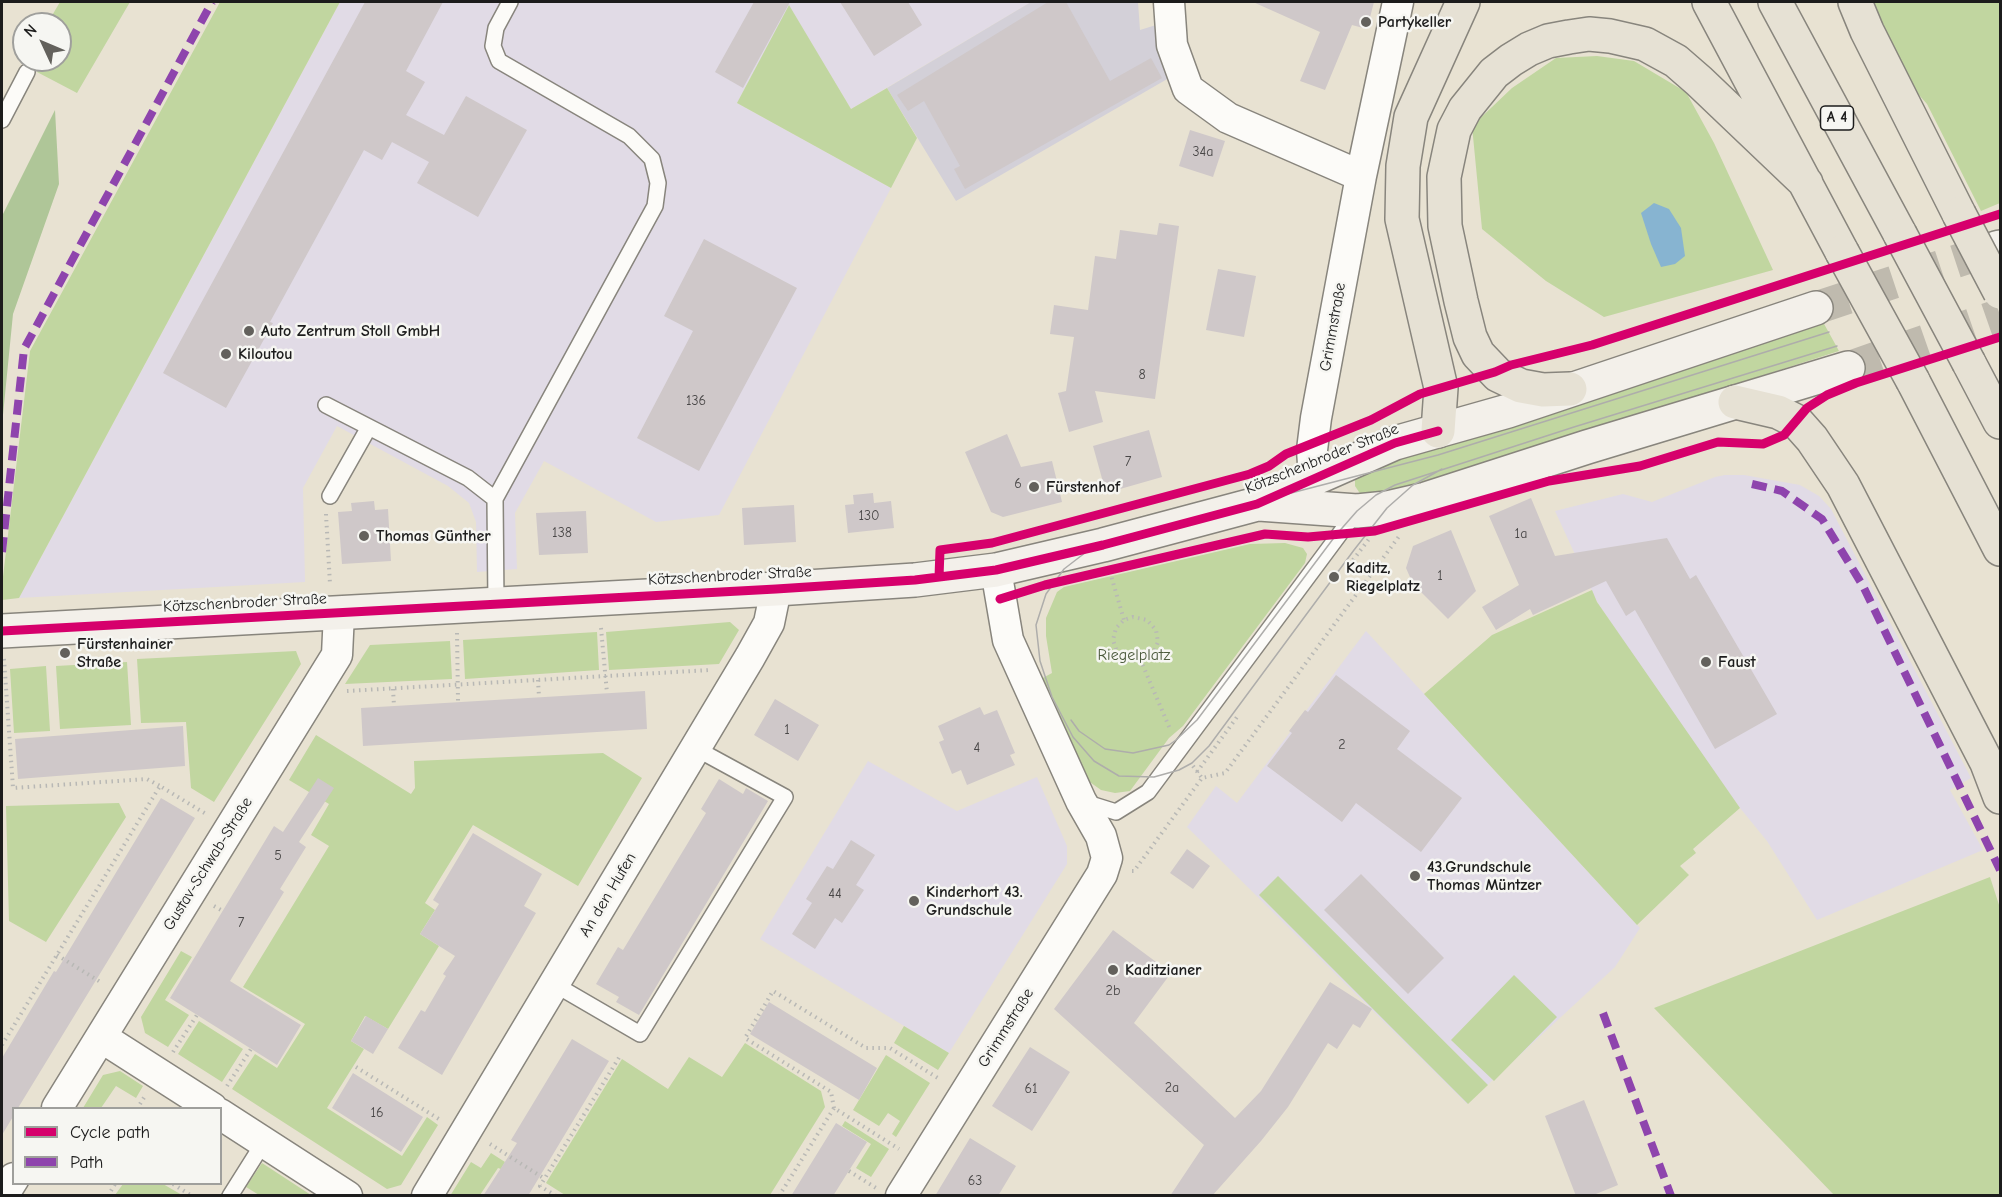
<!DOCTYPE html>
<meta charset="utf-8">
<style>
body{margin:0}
#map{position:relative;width:2002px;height:1197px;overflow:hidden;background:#e8e2d2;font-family:"Comic Neue",sans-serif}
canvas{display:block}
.frame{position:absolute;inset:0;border:3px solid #1c1c1c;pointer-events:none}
.legend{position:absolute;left:12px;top:1107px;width:210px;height:78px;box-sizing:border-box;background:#f6f6f2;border:2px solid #9f9f9c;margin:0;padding:8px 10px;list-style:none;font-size:18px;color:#1c1c1c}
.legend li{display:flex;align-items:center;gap:12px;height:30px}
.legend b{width:30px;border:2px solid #9f9f9c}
.north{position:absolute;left:12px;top:12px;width:60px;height:60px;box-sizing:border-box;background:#f6f6f2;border:2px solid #9f9f9c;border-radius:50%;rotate:314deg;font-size:16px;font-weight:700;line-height:24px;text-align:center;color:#1c1c1c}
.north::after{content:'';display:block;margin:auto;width:21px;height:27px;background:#63615c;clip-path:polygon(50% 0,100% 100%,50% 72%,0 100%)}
</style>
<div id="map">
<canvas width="2002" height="1197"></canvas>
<div class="frame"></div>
<ul class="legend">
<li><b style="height:8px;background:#d6006c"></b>Cycle path</li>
<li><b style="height:8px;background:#8e44ad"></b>Path</li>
</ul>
<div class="north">N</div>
</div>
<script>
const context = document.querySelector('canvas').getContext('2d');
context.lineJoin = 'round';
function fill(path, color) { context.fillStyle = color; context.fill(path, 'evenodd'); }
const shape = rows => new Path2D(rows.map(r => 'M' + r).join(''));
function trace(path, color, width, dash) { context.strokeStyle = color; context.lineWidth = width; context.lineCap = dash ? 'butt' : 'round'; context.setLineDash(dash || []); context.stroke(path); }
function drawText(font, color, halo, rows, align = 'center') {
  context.font = font + ' "Comic Neue",sans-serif'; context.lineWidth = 5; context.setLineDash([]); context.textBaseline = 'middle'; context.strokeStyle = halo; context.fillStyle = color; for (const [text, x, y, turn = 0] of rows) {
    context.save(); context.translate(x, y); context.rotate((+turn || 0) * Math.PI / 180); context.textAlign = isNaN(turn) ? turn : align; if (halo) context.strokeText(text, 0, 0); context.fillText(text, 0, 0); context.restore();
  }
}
fill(shape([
 [340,2,1031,2,851,109,789,6,737,103,891,188,719,515,656,522,544,461,515,513,517,569,477,572,476,522,469,503,448,486,337,426,303,488,305,582,19,598],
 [1725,475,1744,475,1800,485,1819,496,1831,509,1971,778,1950,790,1983,850,1817,920,1767,841,1740,808,1683,730,1597,602,1555,511,1623,494,1652,502,1715,477],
 [1366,631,1640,928,1615,967,1467,1104,1187,827,1216,786,1237,803],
 [868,761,957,811,1037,777,1067,846,1067,864,949,1053,760,939]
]), '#e1dbe6');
fill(shape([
 [1031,2,1138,2,1140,30,1156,25,1169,78,956,201,887,88]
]), '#d3d0d8');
fill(shape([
 [60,2,130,2,77,93,37,72,44,60,60,60,60,24,47,24],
 [220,2,340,2,19,598,2,600,2,585,30,351],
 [1836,2,2000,2,2000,203,1981,211,1927,104],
 [789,5,851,109,887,88,917,138,891,188,737,103],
 [1597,56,1634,61,1686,92,1714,143,1773,270,1604,317,1546,281,1482,229,1472,126,1512,88,1556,58],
 [1823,322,1839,351,1458,473,1376,495,1361,495,1355,486,1355,475,1376,462],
 [1285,543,1303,548,1307,554,1305,563,1183,726,1169,738,1130,791,1115,793,1101,790,1087,780,1039,680,1052,673,1046,636,1046,618,1057,592,1064,587,1250,544],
 [1592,590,1597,602,1740,808,1693,849,1696,853,1680,866,1689,875,1637,925,1424,694,1492,635],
 [730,622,739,630,719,664,609,670,606,632],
 [597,632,599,670,465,679,463,640],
 [450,641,452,679,345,684,370,645],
 [296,651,301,664,214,802,191,788,186,722,141,723,137,659],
 [127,662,131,725,60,729,56,666],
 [46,666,50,731,14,733,10,669],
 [316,735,411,794,415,788,414,761,603,753,642,778,578,886,473,825,425,903,435,910,420,934,439,946,388,1029,365,1016,351,1041,364,1049,327,1108,402,1156,427,1117,438,1125,401,1185,387,1189,232,1089,255,1054,277,1068,305,1024,243,987,329,846,311,835,329,804,289,780],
 [119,803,126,817,46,942,9,921,6,806],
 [1278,876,1488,1085,1468,1104,1259,895],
 [1990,877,2000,908,2000,1195,1834,1195,1654,1008],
 [181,951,192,957,165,1000,189,1015,168,1047,145,1033,141,1017],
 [1514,975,1557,1017,1494,1081,1451,1040],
 [199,1021,243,1049,222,1082,178,1054],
 [904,1026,949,1053,938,1070,894,1043],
 [745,1043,821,1091,825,1107,770,1195,565,1195,546,1183,622,1059,668,1089,689,1057,722,1077],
 [886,1055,930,1083,896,1137,892,1134,900,1121,888,1113,879,1126,853,1110],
 [120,1071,143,1086,136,1098,116,1086,101,1108,83,1108,103,1075],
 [845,1121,889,1149,871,1177,856,1168,871,1144,842,1126],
 [491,1153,505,1162,501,1169,498,1168,480,1195,450,1196,471,1162,481,1168],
 [262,1163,311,1195,259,1195,246,1187],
 [123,1184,163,1184,182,1195,115,1195]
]), '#c1d6a0');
fill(shape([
 [55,110,59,184,13,314,2,425,2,216]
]), '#afc698');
fill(shape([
 [1654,203,1669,209,1681,228,1685,256,1675,264,1661,267,1651,244,1641,213]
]), '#87b4d1');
fill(shape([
 [365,2,443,2,406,71,425,82,406,115,444,135,466,96,527,130,478,217,417,183,429,162,392,142,382,160,364,150,270,322,273,323,226,408,163,373],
 [754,2,790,2,743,88,715,72],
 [840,2,908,2,922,25,874,56],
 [1048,2,1066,2,1110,81,1151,58,1162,78,965,189,954,169,960,166,924,101,908,111,897,95],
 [1253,2,1374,2,1367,29,1352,25,1325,90,1300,81,1320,32],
 [1190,130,1225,141,1213,177,1179,166],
 [1159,223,1179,226,1155,399,1095,391,1103,422,1069,432,1058,393,1066,391,1074,337,1050,334,1054,305,1088,310,1095,256,1116,259,1120,230,1157,235],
 [704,239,797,288,699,471,637,438,693,331,664,316],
 [1218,269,1256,276,1244,337,1206,330],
 [1149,430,1162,477,1106,493,1093,446],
 [1007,434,1021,467,1052,461,1062,502,1003,517,991,512,965,452],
 [873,493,874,503,891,501,894,528,848,533,845,505,854,504,853,495],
 [1531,498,1555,556,1667,538,1690,579,1696,575,1777,714,1715,749,1635,610,1626,616,1606,581,1533,615,1530,609,1496,630,1482,607,1519,585,1489,516],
 [374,501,375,510,388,509,391,561,342,564,338,512,352,511,351,503],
 [794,505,796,542,744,545,742,508],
 [586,511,588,553,539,555,536,513],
 [1451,530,1476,591,1448,619,1413,584,1406,568,1413,546],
 [1336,675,1410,731,1397,749,1462,798,1421,852,1356,803,1342,822,1267,766,1292,733,1289,731,1305,710,1308,712],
 [645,691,647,729,363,746,361,708],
 [775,699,819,725,798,761,754,735],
 [980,707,984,715,997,710,1015,753,1010,755,1015,765,967,785,961,770,952,774,939,742,944,740,938,726],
 [183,726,185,766,18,779,15,739],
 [318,778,334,788,299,842,306,847,280,889,284,892,230,981,301,1025,277,1065,170,998,274,826,283,832],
 [719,779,743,794,746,788,768,801,639,1015,616,1002,619,997,596,984,618,947,623,950,706,813,701,809],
 [161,798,195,818,18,1108,14,1108,14,1115,2,1135,2,1058,54,971,56,972],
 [473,833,542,874,524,906,536,913,442,1075,398,1048,421,1010,425,1012,446,976,443,974,455,956,420,934,439,904,433,900],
 [851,840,875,855,856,885,864,890,842,923,835,918,815,949,792,934,812,903,806,899,827,866,833,869],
 [1187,849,1210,866,1193,889,1170,873],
 [1361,874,1444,958,1408,994,1324,910],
 [1113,930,1171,973,1134,1023,1235,1118,1261,1091,1330,982,1372,1009,1360,1028,1353,1024,1337,1049,1328,1043,1288,1107,1261,1141,1212,1196,1170,1196,1204,1145,1054,1009],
 [769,1002,877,1068,859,1100,750,1034],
 [366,1016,388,1029,373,1054,351,1041],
 [572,1039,609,1061,528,1196,483,1196,517,1143,511,1140],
 [1030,1047,1070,1072,1032,1131,992,1106],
 [353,1073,423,1117,401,1152,332,1108],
 [1584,1100,1618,1185,1591,1196,1576,1196,1545,1116],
 [836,1123,867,1142,833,1196,791,1196],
 [970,1138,1016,1166,998,1196,935,1196]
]), '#cfc8c9');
trace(shape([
 [1816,308,1996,248],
 [1848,368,2000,315]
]), '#bfbaae', 33, [33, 16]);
const lane = shape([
 [2,120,27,72],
 [326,405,468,478,495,499],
 [330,496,369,427],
 [496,605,495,499,655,206,658,183,652,159,629,136,499,61,493,46,496,28,510,2],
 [1084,802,1116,812,1148,792,1356,512],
 [554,984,640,1034,785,797,695,748],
 [230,1196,264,1142]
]);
const street = shape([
 [1169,2,1172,45,1188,89,1228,118,1361,176],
 [1314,477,1312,450,1316,418,1361,176,1398,2],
 [101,1037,212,1108],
 [57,1108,337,655,339,613],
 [220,1114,347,1196],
 [9,1186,14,1178],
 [427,1196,750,657,769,623,776,589],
 [901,1196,1102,874,1107,858,1101,836,1081,801,1008,640,996,570]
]);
const secondary = shape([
 [1996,248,2000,247],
 [1259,504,1357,511,1387,508,1426,499,1587,447,1848,368],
 [2,631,776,589,915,580,996,570,1103,545,1257,504,1395,443,1508,411,1816,308]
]);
const highway = shape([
 [1709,2,1842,252],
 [1775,2,1900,234],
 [1855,2,1867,31,1959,214],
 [1969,363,2000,422],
 [1913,381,2000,549],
 [1570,389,1543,390,1521,386,1498,375,1478,354,1470,337,1461,301,1445,226,1444,177,1454,130,1465,109,1494,73,1511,60,1529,49,1548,41,1569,37,1589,34,1610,36,1645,44,1676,61,1699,81,1806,183],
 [1735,402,1778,412,1796,421,1812,439,1843,485,1987,763,2000,797],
 [1438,431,1441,388,1402,219,1403,166,1411,117,1463,2]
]);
trace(lane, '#88857d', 18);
trace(street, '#88857d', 33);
trace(secondary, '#88857d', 36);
trace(highway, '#88857d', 36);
trace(shape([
 [326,514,330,584],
 [1353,560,1369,539],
 [1110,572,1124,620],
 [601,628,607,693],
 [457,633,458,701],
 [4,659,13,788,147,779,160,786],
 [1141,661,1126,660,1117,652,1113,640,1116,628,1124,620,1133,617,1147,620,1156,630,1158,642,1153,654,1141,661,1170,729],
 [538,680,539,697],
 [393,689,394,706],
 [347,691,710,670],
 [1193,766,1202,778],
 [1197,772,1237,717],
 [1132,871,1134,871,1202,778,1225,773,1400,535],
 [214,906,223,911],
 [57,955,102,983],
 [2,1045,160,786,206,814],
 [173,1052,197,1015],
 [356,1067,442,1121],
 [227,1086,251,1049],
 [140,1104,145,1096],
 [834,1108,831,1092,745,1038,773,991,866,1048,890,1048,941,1080],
 [490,1144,545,1179],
 [849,1171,876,1188],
 [173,1184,192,1196],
 [108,1196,115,1184],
 [556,1196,540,1186,620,1056],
 [779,1196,834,1108,899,1149]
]), '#b8b8b5', 4, [1.5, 4.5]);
trace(lane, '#fcfbf8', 15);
trace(street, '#fcfbf8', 30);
trace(secondary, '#f3f0ea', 33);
trace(highway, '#e6e1d4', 33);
trace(shape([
 [1442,469,1413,485,1387,508,1354,550,1209,746,1192,763,1179,770,1154,777,1119,776,1094,761,1073,737,1052,697,1040,661,1036,625,1046,594,1064,569,1090,549,1125,536,1438,455,1829,332],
 [1071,720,1079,731,1105,749,1133,753,1169,745,1176,740,1197,720,1336,535,1357,511,1376,495,1395,485,1574,427,1837,346]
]), '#aeadab', 1.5);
const highwayBridge = shape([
 [1959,214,2000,292],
 [1900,234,1969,363],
 [1842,252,1913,381]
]);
trace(highwayBridge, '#88857d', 36, []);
trace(highwayBridge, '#e6e1d4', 33);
trace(shape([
 [1752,484,1782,491,1822,519,1863,586,2000,870],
 [2,552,24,349,212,2],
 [1603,1013,1671,1196]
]), '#8e44ad', 8, [15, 8]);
trace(shape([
 [939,577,940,550,992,543,1250,474,1269,466,1286,454,1371,420,1420,394,1495,372,1511,365,1592,345,2000,214],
 [1000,599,1045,585,1265,534,1308,537,1375,531,1549,481,1640,466,1718,442,1763,444,1784,435,1807,408,1827,395,1856,383,2000,337],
 [2,631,776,589,915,580,996,570,1103,545,1257,504,1395,443,1438,431]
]), '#d6006c', 9);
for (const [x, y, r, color] of [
 [1366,22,6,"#63615c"],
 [249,331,6,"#63615c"],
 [226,354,6,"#63615c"],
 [1034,487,6,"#63615c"],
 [364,536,6,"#63615c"],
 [1334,577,6,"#63615c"],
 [65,653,6,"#63615c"],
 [1706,662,6,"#63615c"],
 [1415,876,6,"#63615c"],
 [914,901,6,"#63615c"],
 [1113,970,6,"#63615c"]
]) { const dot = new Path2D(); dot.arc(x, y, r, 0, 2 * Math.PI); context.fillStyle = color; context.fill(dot); trace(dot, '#f6f6f2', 2); }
drawText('14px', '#494747', null, [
 ["34a",1203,152],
 ["8",1142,375],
 ["136",696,401],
 ["7",1128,462],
 ["6",1018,484],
 ["130",869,516],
 ["138",562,533],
 ["1a",1521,534],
 ["1",1440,576],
 ["1",787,730],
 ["2",1342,745],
 ["4",977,748],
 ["5",278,856],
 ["44",835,894],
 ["7",241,923],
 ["2b",1113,991],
 ["2a",1172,1088],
 ["61",1031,1089],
 ["16",377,1113],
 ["63",975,1181]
]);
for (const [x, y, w] of [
 [1837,118,33]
]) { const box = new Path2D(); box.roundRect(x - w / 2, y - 12, w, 24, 4.5); context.fillStyle = '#f6f6f2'; context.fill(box); trace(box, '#1c1c1c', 1.5); }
drawText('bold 15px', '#1c1c1c', null, [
 ["A 4",1837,118]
]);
drawText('bold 16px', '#1c1c1c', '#f6f6f2', [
 ["Partykeller",1378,22],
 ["Auto Zentrum Stoll GmbH",261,331],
 ["Kiloutou",238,354],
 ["Fürstenhof",1046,487],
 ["Thomas Günther",376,536],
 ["Kaditz,",1346,568],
 ["Riegelplatz",1346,586],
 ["Fürstenhainer",77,644],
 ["Straße",77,662],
 ["Faust",1718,662],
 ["43.Grundschule",1427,867],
 ["Thomas Müntzer",1427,885],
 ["Kinderhort 43.",926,892],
 ["Grundschule",926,910],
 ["Kaditzianer",1125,970]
], 'left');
drawText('16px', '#1c1c1c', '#f6f6f2', [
 ["Grimmstraße",1333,327,-80],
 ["Kötzschenbroder Straße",1322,459,-22],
 ["Kötzschenbroder Straße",730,576,-3],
 ["Kötzschenbroder Straße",245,603,-3],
 ["Gustav-Schwab-Straße",208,864,-58],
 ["An den Hufen",608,895,-59],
 ["Grimmstraße",1006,1028,-58]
]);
drawText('16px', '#4b5a3c', '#f6f6f2', [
 ["Riegelplatz",1134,655]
]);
</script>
